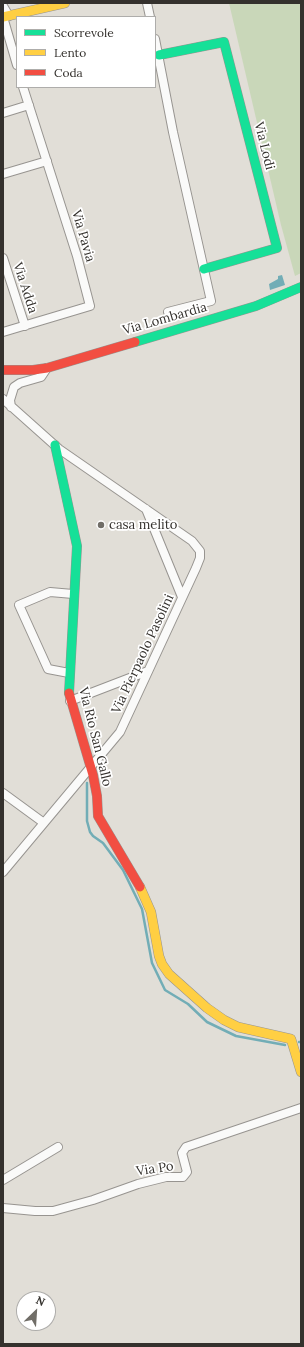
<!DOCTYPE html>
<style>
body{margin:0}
#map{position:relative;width:304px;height:1347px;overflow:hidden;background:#e1ded7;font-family:Lora,serif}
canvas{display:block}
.frame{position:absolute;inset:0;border:4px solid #34312d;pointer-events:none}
.legend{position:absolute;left:16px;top:16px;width:140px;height:72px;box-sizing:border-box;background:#fff;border:1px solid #aeadab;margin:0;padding:5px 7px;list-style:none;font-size:12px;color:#34312d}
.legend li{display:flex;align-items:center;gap:8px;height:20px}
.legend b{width:20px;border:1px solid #aeadab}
.north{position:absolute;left:16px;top:1291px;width:40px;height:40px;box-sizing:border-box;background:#fff;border:1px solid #aeadab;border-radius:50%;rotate:25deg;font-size:11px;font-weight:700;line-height:16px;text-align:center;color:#34312d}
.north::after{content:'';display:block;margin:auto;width:14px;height:18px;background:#716e68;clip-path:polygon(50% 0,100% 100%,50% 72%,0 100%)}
</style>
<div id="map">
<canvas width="304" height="1347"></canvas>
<div class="frame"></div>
<ul class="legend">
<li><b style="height:5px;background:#16e098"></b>Scorrevole</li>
<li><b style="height:5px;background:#ffcf43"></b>Lento</li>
<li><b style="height:5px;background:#f24e42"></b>Coda</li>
</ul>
<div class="north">N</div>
</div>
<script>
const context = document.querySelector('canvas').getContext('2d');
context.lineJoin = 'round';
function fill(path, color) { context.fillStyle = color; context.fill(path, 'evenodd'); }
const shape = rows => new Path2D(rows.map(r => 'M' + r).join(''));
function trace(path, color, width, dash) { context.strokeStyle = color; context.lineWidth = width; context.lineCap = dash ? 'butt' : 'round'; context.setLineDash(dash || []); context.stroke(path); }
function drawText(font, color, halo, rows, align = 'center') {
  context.font = font + ' Lora,serif'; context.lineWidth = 3.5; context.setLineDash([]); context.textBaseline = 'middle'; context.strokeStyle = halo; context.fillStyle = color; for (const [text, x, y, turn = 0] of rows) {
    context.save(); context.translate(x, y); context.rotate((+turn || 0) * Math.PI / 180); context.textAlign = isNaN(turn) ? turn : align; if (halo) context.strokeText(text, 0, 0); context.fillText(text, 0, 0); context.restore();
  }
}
fill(shape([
 [229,3,301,3,301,273,295,276,281,225]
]), '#c9d7b9');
fill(shape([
 [282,275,285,285,270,290,269,284,278,279,278,276]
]), '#72adb6');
trace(shape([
 [87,783,87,821,90,832,93,836,103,843,123,870,142,909,152,963,165,990,188,1004,207,1022,236,1036,285,1045],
 [299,1042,301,1042]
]), '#72adb6', 2.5);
const street = shape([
 [147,3,150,17],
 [3,6,9,16],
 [3,17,17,65],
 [155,39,173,132,211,301,168,312],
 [3,113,29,105],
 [3,174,47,161],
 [3,258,25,326],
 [3,332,90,306,77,256,23,87],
 [3,399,59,449,192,541,200,551,200,558,196,568,120,732,3,872],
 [11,407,10,400,14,387,20,383,41,377,47,368],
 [146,509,182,597],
 [69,673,48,669,19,605,50,592,73,594],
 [70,701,148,671],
 [3,793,44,823],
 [3,1180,58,1147],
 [3,1208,35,1211,53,1211,93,1200,138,1184,166,1177,183,1177,187,1172,182,1153,186,1147,301,1108]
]);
const fast = shape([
 [159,55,224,42,277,248,204,269],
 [135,342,256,306,301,287],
 [55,445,77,546,69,693]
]);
const slow = shape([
 [3,17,65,3],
 [140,887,151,912,159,956,162,964,169,974,207,1008,224,1020,238,1027,291,1039,301,1072]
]);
const jam = shape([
 [3,370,33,370,47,368,135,342],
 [69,693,93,775,97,796,98,816,140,887]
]);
trace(street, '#979490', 10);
trace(fast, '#979490', 10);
trace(slow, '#979490', 10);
trace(jam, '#979490', 10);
trace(street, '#fafaf9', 8);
trace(fast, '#16e098', 9);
trace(slow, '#ffcf43', 9);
trace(jam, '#f24e42', 9);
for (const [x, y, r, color] of [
 [101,525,4,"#716e68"]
]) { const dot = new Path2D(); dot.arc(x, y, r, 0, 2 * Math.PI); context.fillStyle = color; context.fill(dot); trace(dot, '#fff', 1.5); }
drawText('13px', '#34312d', '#fff', [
 ["Via Lodi",264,146,76],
 ["Via Pavia",83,236,74],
 ["Via Adda",25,288,72],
 ["Via Lombardia",165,319,-16],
 ["Via Pierpaolo Pasolini",143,654,-65],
 ["Via Rio San Gallo",95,737,76],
 ["Via Po",155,1169,-9]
]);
drawText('13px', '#34312d', '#fff', [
 ["casa melito",109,525]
], 'left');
</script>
